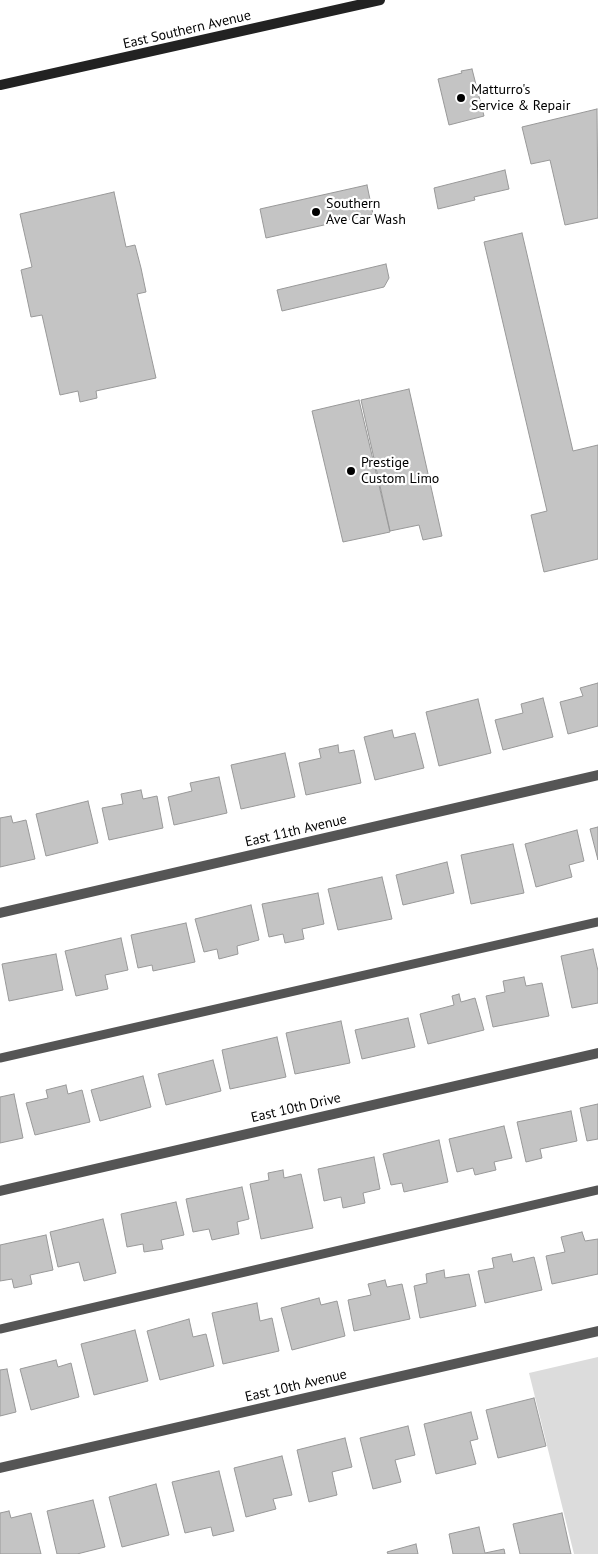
<!DOCTYPE html>
<style>
body{margin:0}
canvas{display:block;background:#fff}
</style>
<canvas width="598" height="1554"></canvas>
<script>
const context = document.querySelector('canvas').getContext('2d');
context.lineJoin = 'round';
function fill(path, color) { context.fillStyle = color; context.fill(path, 'evenodd'); }
const shape = rows => new Path2D(rows.map(r => 'M' + r).join(''));
function trace(path, color, width, dash) { context.strokeStyle = color; context.lineWidth = width; context.lineCap = dash ? 'butt' : 'round'; context.setLineDash(dash || []); context.stroke(path); }
function drawText(font, color, halo, rows, align = 'center') {
  context.font = font + ' "PT Sans",sans-serif'; context.lineWidth = 4.5; context.setLineDash([]); context.textBaseline = 'middle'; context.strokeStyle = halo; context.fillStyle = color; for (const [text, x, y, turn = 0] of rows) {
    context.save(); context.translate(x, y); context.rotate((+turn || 0) * Math.PI / 180); context.textAlign = isNaN(turn) ? turn : align; if (halo) context.strokeText(text, 0, 0); context.fillText(text, 0, 0); context.restore();
  }
}
fill(shape([
 [598,1357,598,1554,574,1554,529,1373]
]), '#dcdcdc');
const building = shape([
 [472,69,484,116,449,125,438,79,462,73,461,71,472,69],
 [597,109,598,218,565,225,550,160,531,164,522,127,597,109],
 [505,170,509,189,474,197,475,200,438,209,434,188,505,170],
 [367,185,373,214,266,238,260,209,367,185],
 [114,192,126,247,135,245,141,268,146,292,137,294,156,378,96,391,97,398,80,402,78,391,60,395,42,315,31,317,21,270,32,267,20,214,114,192],
 [522,233,573,451,598,445,598,559,544,572,531,515,547,511,484,242,522,233],
 [386,264,389,278,384,287,282,311,277,290,386,264],
 [409,389,442,536,423,540,419,525,390,531,361,400,409,389],
 [359,400,390,532,343,542,312,411,359,400],
 [598,683,598,726,568,734,560,702,583,696,580,688,598,683],
 [543,698,553,737,503,750,495,720,523,713,521,704,543,698],
 [478,699,491,753,439,766,426,712,478,699],
 [392,730,394,738,415,733,424,768,375,780,364,737,392,730],
 [338,745,339,753,354,750,361,783,306,795,299,763,321,758,319,749,338,745],
 [285,753,295,797,241,809,231,765,285,753],
 [219,777,227,813,174,825,168,797,192,791,190,783,219,777],
 [141,790,143,799,157,796,163,828,109,840,102,808,123,804,121,794,141,790],
 [88,801,98,843,46,856,36,814,88,801],
 [11,816,13,823,26,820,35,859,0,867,0,818,11,816],
 [598,827,598,860,590,829,598,827],
 [577,830,584,861,569,865,572,877,536,887,525,844,577,830],
 [513,844,524,893,471,904,461,855,513,844],
 [447,862,454,893,403,905,396,875,447,862],
 [382,877,392,919,338,930,328,889,382,877],
 [318,893,324,924,302,929,304,939,285,943,283,934,269,937,262,904,318,893],
 [251,905,259,940,237,946,238,954,219,959,217,949,204,952,195,919,251,905],
 [186,923,195,962,153,971,152,965,138,968,131,935,186,923],
 [121,938,128,970,105,975,108,989,76,996,65,951,121,938],
 [593,949,598,971,598,1003,572,1008,561,956,593,949],
 [56,954,63,990,9,1001,2,964,56,954],
 [524,977,526,986,542,983,549,1016,493,1027,486,996,505,992,503,981,524,977],
 [459,994,461,1002,475,998,484,1030,428,1044,420,1014,454,1005,452,996,459,994],
 [408,1018,415,1047,362,1059,355,1030,408,1018],
 [341,1021,350,1063,295,1074,286,1033,341,1021],
 [277,1037,286,1077,230,1089,222,1050,277,1037],
 [213,1060,221,1091,166,1105,158,1074,213,1060],
 [143,1076,151,1107,100,1121,91,1090,143,1076],
 [66,1085,68,1094,82,1090,90,1122,35,1135,26,1103,48,1098,46,1090,66,1085],
 [14,1094,23,1138,0,1143,0,1097,14,1094],
 [598,1104,598,1139,587,1141,580,1108,598,1104],
 [571,1111,577,1141,540,1149,542,1158,526,1162,517,1122,571,1111],
 [504,1126,512,1158,494,1162,496,1170,475,1175,473,1168,457,1172,449,1139,504,1126],
 [439,1140,448,1182,404,1192,402,1183,391,1185,383,1154,439,1140],
 [374,1157,380,1189,363,1193,365,1203,343,1208,341,1197,324,1201,318,1169,374,1157],
 [283,1170,284,1178,301,1174,313,1228,261,1239,250,1184,269,1180,268,1173,283,1170],
 [242,1187,249,1219,237,1222,239,1234,212,1240,209,1229,193,1232,186,1199,242,1187],
 [176,1202,184,1235,161,1240,163,1249,144,1252,143,1244,127,1247,121,1214,176,1202],
 [103,1219,116,1273,84,1281,79,1262,58,1267,50,1232,103,1219],
 [582,1232,585,1241,598,1239,598,1274,552,1284,546,1256,565,1252,561,1237,582,1232],
 [46,1235,53,1270,30,1275,32,1284,14,1288,12,1279,0,1281,0,1245,46,1235],
 [511,1254,513,1262,534,1257,542,1290,485,1303,478,1271,494,1268,492,1258,511,1254],
 [444,1270,445,1278,469,1274,476,1306,420,1318,414,1286,427,1283,426,1274,444,1270],
 [385,1280,387,1287,402,1284,410,1319,354,1331,348,1300,371,1295,368,1284,385,1280],
 [319,1298,321,1305,337,1301,345,1336,292,1350,281,1308,319,1298],
 [257,1303,260,1321,272,1318,279,1351,223,1364,212,1313,257,1303],
 [189,1319,193,1337,206,1334,214,1366,160,1380,147,1331,189,1319],
 [135,1330,148,1381,94,1395,81,1344,135,1330],
 [56,1360,58,1367,71,1363,79,1397,31,1410,20,1369,56,1360],
 [7,1369,16,1412,0,1416,0,1370,7,1369],
 [534,1398,546,1446,498,1458,486,1410,534,1398],
 [471,1412,478,1439,470,1441,476,1464,436,1474,424,1424,471,1412],
 [408,1426,415,1455,395,1460,401,1482,373,1489,360,1438,408,1426],
 [345,1438,352,1467,332,1472,337,1495,309,1502,297,1450,345,1438],
 [282,1456,292,1495,273,1499,276,1509,246,1517,234,1468,282,1456],
 [219,1471,234,1531,213,1536,211,1527,185,1533,172,1482,219,1471],
 [156,1484,169,1535,122,1547,109,1497,156,1484],
 [93,1500,105,1547,77,1554,57,1554,47,1511,93,1500],
 [9,1511,11,1518,31,1513,41,1554,0,1554,0,1513,9,1511],
 [562,1513,571,1554,520,1554,513,1524,562,1513],
 [479,1527,485,1553,504,1549,505,1554,453,1554,449,1534,479,1527],
 [416,1544,418,1554,388,1554,387,1552,416,1544]
]);
fill(building, '#c4c4c4');
trace(building, '#999', 1);
trace(shape([
 [0,1058,598,922],
 [0,1329,598,1190]
]), '#555', 9);
trace(shape([
 [0,913,598,775],
 [0,1191,598,1053],
 [0,1468,598,1331]
]), '#555', 10);
trace(shape([
 [0,85,380,0]
]), '#222', 10);
for (const [x, y, r, color] of [
 [461,98,5,"#000"],
 [316,212,5,"#000"],
 [351,471,5,"#000"]
]) { const dot = new Path2D(); dot.arc(x, y, r, 0, 2 * Math.PI); context.fillStyle = color; context.fill(dot); trace(dot, '#fff', 2); }
drawText('14px', '#000', '#fff', [
 ["East Southern Avenue",187,30,-13],
 ["East 11th Avenue",296,831,-13],
 ["East 10th Drive",296,1108,-13],
 ["East 10th Avenue",296,1386,-13]
]);
drawText('14px', '#000', '#fff', [
 ["Matturro's",471,90],
 ["Service & Repair",471,106],
 ["Southern",326,204],
 ["Ave Car Wash",326,220],
 ["Prestige",361,463],
 ["Custom Limo",361,479]
], 'left');
</script>
